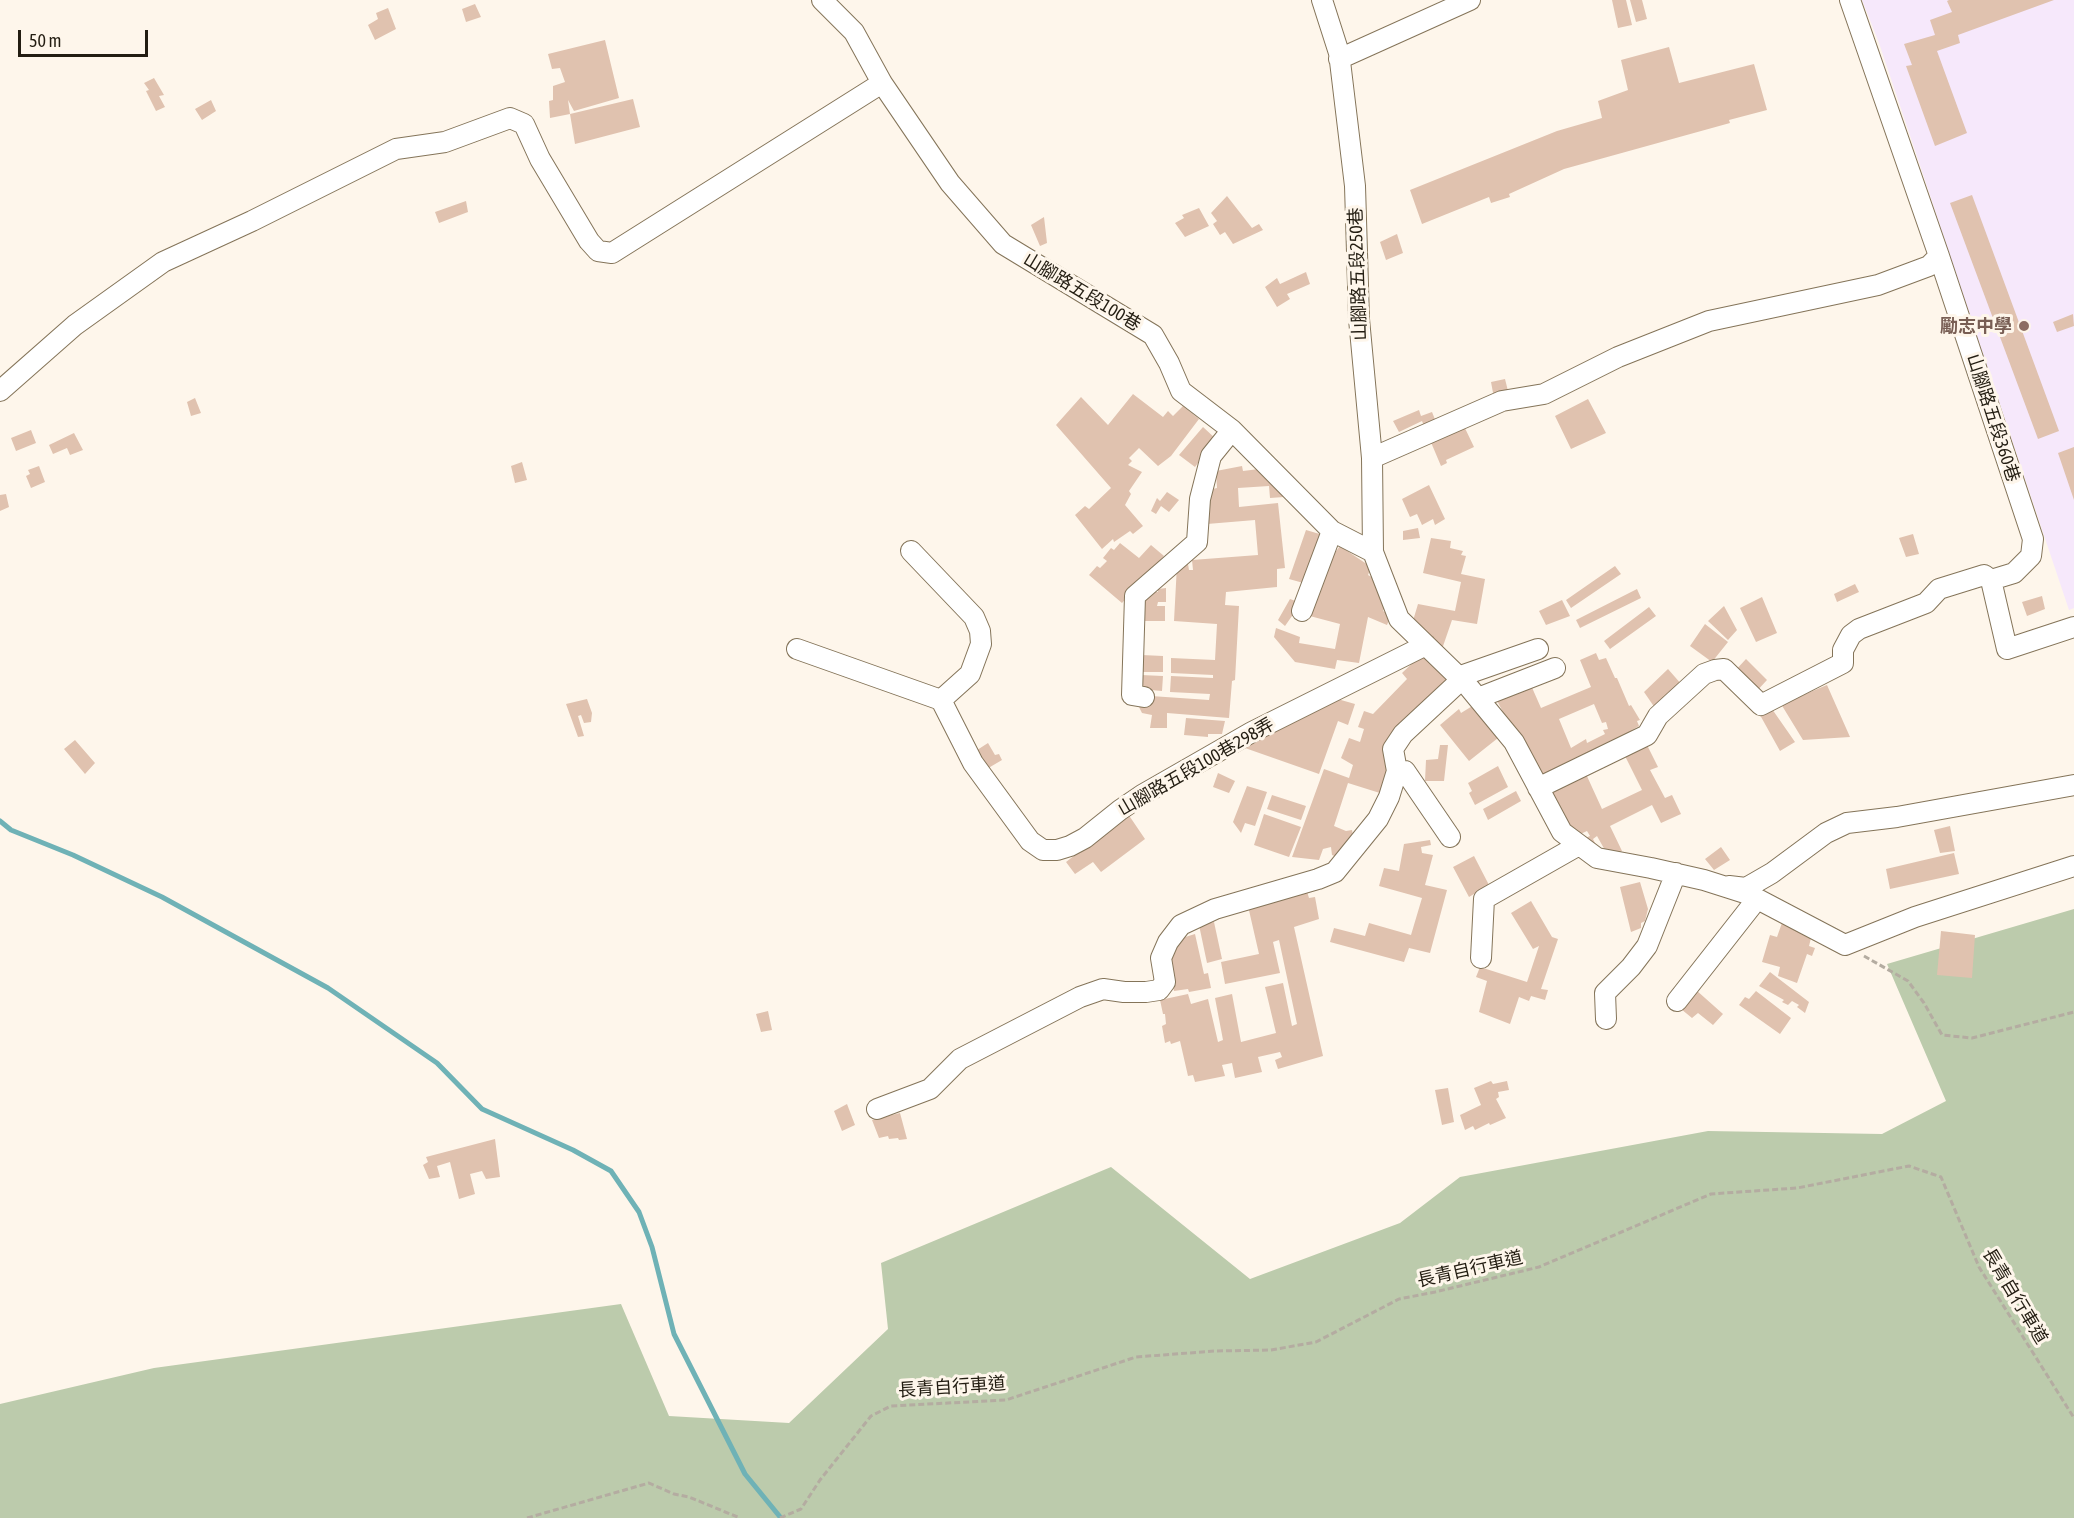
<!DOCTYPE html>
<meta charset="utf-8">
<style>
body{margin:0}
#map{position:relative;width:2074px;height:1518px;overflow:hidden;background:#fef6eb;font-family:"Asap Condensed",sans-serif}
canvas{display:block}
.scale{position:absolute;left:18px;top:30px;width:130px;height:27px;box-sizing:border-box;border:3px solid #231d12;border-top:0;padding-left:8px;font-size:18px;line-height:21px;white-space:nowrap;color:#231d12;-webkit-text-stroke:4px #fef6eb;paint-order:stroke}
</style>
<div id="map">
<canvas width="2074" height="1518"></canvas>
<div class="scale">50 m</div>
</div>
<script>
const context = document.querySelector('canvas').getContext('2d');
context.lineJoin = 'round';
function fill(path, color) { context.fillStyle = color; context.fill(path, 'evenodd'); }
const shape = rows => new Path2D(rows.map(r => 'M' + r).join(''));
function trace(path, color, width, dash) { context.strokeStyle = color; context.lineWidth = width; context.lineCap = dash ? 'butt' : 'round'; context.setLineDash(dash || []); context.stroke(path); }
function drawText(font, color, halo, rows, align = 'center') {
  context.font = font + ' "Asap Condensed","Noto Sans TC",sans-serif'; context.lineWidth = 6; context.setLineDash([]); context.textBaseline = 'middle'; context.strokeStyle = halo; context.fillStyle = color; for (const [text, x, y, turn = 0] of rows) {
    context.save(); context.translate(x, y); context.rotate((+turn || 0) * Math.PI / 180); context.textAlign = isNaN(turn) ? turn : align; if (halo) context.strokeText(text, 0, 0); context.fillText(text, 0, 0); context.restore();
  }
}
fill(shape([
 [1862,0,2074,0,2074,608,2069,610,1879,43]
]), '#f6e8fb');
fill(shape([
 [2074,909,2074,1518,0,1518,0,1404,154,1368,621,1304,669,1416,789,1423,888,1329,881,1263,1111,1167,1250,1279,1400,1223,1460,1177,1708,1131,1882,1134,1946,1101,1887,964]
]), '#bccbac');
trace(shape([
 [0,821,11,830,73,855,162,897,328,988,437,1063,482,1109,573,1150,611,1171,639,1212,652,1247,674,1334,745,1474,781,1518]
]), '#6fb2b6', 5);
fill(shape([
 [1612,0,1626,0,1632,25,1618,28],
 [1630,0,1642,0,1647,19,1636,22],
 [1949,0,2054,0,1958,35,1960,43,1937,51,1967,133,1935,146,1906,66,1912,65,1904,44,1935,35,1930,20,1952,12,1947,1],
 [475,4,481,17,466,22,462,9],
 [388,8,396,29,375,40,368,25,378,19,376,13],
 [605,40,619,98,574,111,568,100,570,114,550,118,549,101,553,100,553,86,565,82,560,68,552,69,548,54],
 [1669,47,1679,83,1754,64,1767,110,1729,120,1730,123,1564,169,1509,194,1510,197,1491,203,1489,197,1422,224,1410,190,1557,131,1602,118,1598,101,1628,90,1621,60],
 [154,78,164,95,159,96,165,107,156,111,146,91,149,90,144,83],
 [633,99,640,127,575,144,570,114],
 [211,100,216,111,202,120,195,109],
 [1972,195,2059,431,2038,439,1950,203],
 [1227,196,1252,228,1259,224,1263,230,1233,244,1225,232,1220,235,1213,224,1217,221,1211,213],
 [466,201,468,212,439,223,435,212],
 [1199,208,1209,226,1185,237,1175,223,1184,218,1182,215],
 [1044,217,1047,243,1040,246,1031,225],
 [1397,234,1403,253,1386,260,1380,242],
 [1306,272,1310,284,1287,294,1290,299,1277,307,1265,287,1277,278,1280,284],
 [2073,314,2074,326,2057,332,2053,322],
 [1505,379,1509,395,1494,398,1491,382],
 [1133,394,1163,417,1168,411,1173,416,1183,406,1199,419,1171,456,1158,466,1139,448,1129,458,1132,461,1128,465,1142,472,1129,491,1131,494,1125,505,1143,526,1133,534,1130,531,1114,542,1113,539,1102,549,1075,515,1085,506,1089,509,1111,488,1056,425,1081,397,1108,425],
 [195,398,201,413,191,416,187,402],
 [1588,399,1606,433,1571,449,1555,416],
 [1419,410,1421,416,1432,412,1436,422,1424,426,1422,421,1399,432,1393,421],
 [1463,424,1474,447,1446,460,1447,463,1441,466,1430,440],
 [1203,427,1216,439,1195,467,1179,455],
 [31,430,36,443,16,451,11,438],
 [74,433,83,450,70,455,67,448,53,454,49,445],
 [2074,447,2074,500,2058,453],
 [522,462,527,480,515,483,511,466],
 [39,466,45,482,31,488,26,476,30,474,28,470],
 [1242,466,1243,471,1259,469,1284,490,1284,497,1270,498,1269,486,1238,488,1239,507,1278,503,1285,568,1277,569,1277,587,1226,592,1225,605,1239,606,1235,680,1232,681,1229,718,1167,713,1167,728,1150,728,1152,715,1142,713,1138,705,1151,696,1209,700,1210,694,1170,692,1171,676,1213,678,1213,675,1171,673,1171,658,1215,660,1217,624,1174,621,1177,565,1188,564,1189,570,1193,570,1192,560,1258,555,1255,520,1207,524,1208,490,1217,488,1216,471],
 [1429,485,1445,519,1435,525,1433,519,1422,525,1417,514,1410,517,1402,499],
 [1167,492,1179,500,1169,512,1161,506,1156,514,1151,511,1157,498,1160,501],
 [6,494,9,507,0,511,0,495],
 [1418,528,1420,538,1403,540,1403,531],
 [1306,530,1323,535,1307,584,1289,579],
 [1913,534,1919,554,1906,557,1899,538],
 [1431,538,1451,541,1450,548,1463,551,1461,555,1466,556,1461,574,1485,579,1477,624,1452,620,1441,652,1412,624,1418,604,1455,611,1461,582,1423,573],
 [1120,543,1139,558,1151,545,1164,556,1122,603,1089,575,1097,566,1100,568,1107,561,1103,558,1111,548,1114,550],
 [1340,546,1371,567,1368,575,1382,583,1386,605,1383,611,1391,615,1387,625,1368,617,1359,663,1337,660,1335,669,1295,662,1274,637,1276,628,1300,637,1299,643,1335,649,1340,624,1306,615,1330,559],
 [1615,566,1621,574,1571,608,1566,600],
 [1855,584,1859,592,1837,602,1834,594],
 [1166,588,1166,602,1158,602,1157,606,1165,606,1165,621,1144,621,1143,599,1150,592,1158,592,1158,589],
 [1637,589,1641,598,1580,628,1576,620],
 [2042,596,2045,609,2027,616,2022,602],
 [1762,597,1777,633,1756,642,1740,608],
 [1290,599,1301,603,1285,626,1278,620],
 [1562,600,1570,616,1546,625,1539,611],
 [1724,606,1737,630,1728,640,1708,621],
 [1649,607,1656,616,1610,649,1604,641],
 [1705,624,1728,642,1712,662,1690,646],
 [1596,653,1599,660,1606,658,1615,678,1617,678,1629,706,1631,705,1640,720,1637,721,1639,726,1632,730,1635,737,1546,777,1544,773,1537,776,1495,697,1530,683,1541,708,1591,687,1580,660],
 [1594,704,1602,723,1606,722,1608,729,1603,730,1605,734,1587,743,1586,739,1571,748,1559,719],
 [1142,655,1163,656,1163,672,1142,672],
 [1421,655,1447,679,1393,737,1389,737,1384,749,1391,776,1383,794,1348,783,1334,826,1346,831,1352,830,1354,841,1339,858,1332,855,1331,847,1323,849,1319,860,1292,857,1324,769,1349,778,1353,765,1341,758,1349,738,1360,742,1364,729,1358,727,1364,711,1373,714,1407,679,1402,673],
 [1746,659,1767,680,1754,694,1733,673],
 [1668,669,1682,685,1655,708,1644,692],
 [1141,675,1163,676,1162,691,1140,689],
 [1827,685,1850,737,1803,740,1781,704],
 [1334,698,1355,704,1348,725,1338,721,1319,774,1245,748,1257,735],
 [587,699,592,713,591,722,584,723,581,715,578,716,584,736,578,737,566,704],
 [1474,705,1498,738,1469,761,1440,725,1459,709,1461,713],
 [1772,709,1795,742,1780,751,1760,715],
 [1186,718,1225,721,1222,734,1208,734,1208,737,1184,735],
 [75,740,95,763,85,774,64,749],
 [988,743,995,755,999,754,1002,760,985,770,974,752],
 [1646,743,1658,767,1650,770,1665,798,1672,795,1681,814,1661,823,1652,805,1610,826,1622,851,1614,855,1606,852,1597,836,1593,839,1596,845,1595,849,1578,841,1590,836,1587,831,1572,838,1546,789,1586,774,1602,809,1642,790,1624,754],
 [1440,745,1448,745,1444,781,1425,781,1426,760,1438,759],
 [1498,766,1508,787,1475,805,1469,793,1472,791,1468,783],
 [1218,773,1235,781,1229,793,1213,787],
 [1247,786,1267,792,1255,826,1245,823,1241,833,1233,822],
 [1516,791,1521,801,1488,820,1483,809],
 [1272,795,1306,806,1301,820,1267,809],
 [1128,814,1145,839,1101,872,1093,862,1075,874,1066,862],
 [1264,814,1301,827,1289,857,1254,845],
 [1950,826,1955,851,1940,853,1934,830],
 [1430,840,1431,845,1421,847,1422,853,1433,855,1425,885,1447,890,1430,953,1409,948,1404,962,1330,942,1334,928,1365,936,1369,923,1411,935,1422,898,1379,886,1384,868,1399,871,1404,844],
 [1721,847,1730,860,1714,870,1705,859],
 [1954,853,1959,874,1890,889,1886,869],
 [1474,856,1489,885,1469,897,1453,867],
 [1640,882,1648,909,1645,921,1641,923,1641,928,1631,932,1620,887],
 [1306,888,1309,898,1315,897,1319,919,1294,927,1323,1056,1278,1069,1275,1060,1282,1057,1280,1052,1258,1057,1262,1072,1235,1078,1232,1063,1222,1065,1225,1076,1195,1082,1193,1075,1188,1076,1180,1041,1171,1044,1170,1041,1165,1043,1162,1026,1166,1024,1165,1014,1163,1014,1160,1000,1188,994,1191,1004,1208,999,1218,1042,1223,1040,1215,998,1232,994,1241,1042,1276,1033,1265,987,1283,983,1292,1026,1297,1024,1279,940,1273,942,1280,973,1225,984,1221,962,1259,954,1248,906],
 [1531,901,1552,937,1558,939,1541,989,1548,990,1545,1000,1531,996,1529,1001,1519,997,1510,1024,1479,1012,1487,981,1476,977,1480,967,1527,982,1539,946,1533,949,1511,913],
 [1783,920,1812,934,1809,946,1815,948,1812,956,1807,954,1797,983,1778,976,1780,967,1762,962,1770,935,1777,937],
 [1214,922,1222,959,1207,963,1199,925],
 [1941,931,1975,935,1972,978,1937,975],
 [1195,934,1204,974,1208,973,1211,988,1189,992,1188,989,1174,991,1169,958,1179,939],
 [1770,972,1809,1002,1805,1013,1797,1007,1799,1005,1792,1001,1788,1005,1782,1002,1784,1000,1759,986],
 [1696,990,1723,1014,1713,1025,1698,1013,1692,1018,1681,1009],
 [1756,991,1791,1018,1780,1034,1739,1005,1745,997,1749,999],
 [768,1011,772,1030,761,1032,756,1014],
 [1491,1081,1493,1084,1507,1081,1509,1090,1498,1092,1499,1097,1496,1099,1506,1118,1490,1125,1489,1123,1475,1130,1473,1126,1465,1130,1460,1115,1481,1105,1474,1088],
 [1448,1088,1454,1122,1442,1125,1435,1090],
 [847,1104,855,1125,842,1131,834,1111],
 [900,1113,907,1139,899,1140,898,1138,889,1139,888,1136,879,1138,872,1120],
 [495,1139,500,1177,486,1179,482,1171,470,1174,475,1194,459,1199,450,1162,437,1166,440,1177,429,1179,423,1165,428,1162,426,1157]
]), '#e0c2af');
const minor = shape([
 [822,0,854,32,882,83,950,183,1003,244,1153,335,1169,363,1181,391,1232,430,1332,531,1373,552],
 [1322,0,1339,53,1355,186,1359,319,1372,458,1373,552,1399,619,1467,685,1514,742,1562,832,1597,858,1651,868,1704,880,1748,894,1845,945,1915,917,2074,866],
 [1850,0,1939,256,2033,539,2031,556,2014,573,1991,580,2007,649,2074,627],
 [1339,59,1470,0],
 [0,391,75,325,163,262,252,221,396,149,445,142,510,118,524,124,540,159,589,241,598,251,612,253,882,83],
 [1372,458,1502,401,1544,394,1618,357,1709,321,1878,285,1929,266,1939,256],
 [911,551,974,617,980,631,981,644,970,674,941,700],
 [1302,611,1332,531],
 [797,649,941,700,973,763,1030,841,1043,850,1057,850,1070,846,1085,838,1120,810,1142,795,1252,732,1426,645],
 [1458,677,1538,649],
 [1144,697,1132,695,1135,596,1197,542,1200,499,1211,456,1232,430],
 [1478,698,1555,668],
 [1397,771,1405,771,1450,837],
 [1538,788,1647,735,1658,716,1704,674,1715,670,1724,669,1761,705,1843,663,1843,650,1851,635,1859,629,1926,603,1939,589,1984,575,1991,580],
 [1729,886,1746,888,1772,873,1826,833,1847,823,1897,817,2074,785],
 [1481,958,1484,899,1579,845],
 [1677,1001,1757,899],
 [1606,1019,1605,993,1631,967,1647,946,1676,873],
 [877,1109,930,1089,960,1059,1080,997,1103,989,1124,992,1146,992,1159,990,1165,982,1161,958,1168,942,1181,925,1215,909,1318,879,1335,872,1378,819,1389,797,1397,771,1393,749,1403,734,1461,680]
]);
trace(minor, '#847459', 22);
trace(shape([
 [1864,956,1908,981,1924,1003,1942,1035,1972,1038,2074,1012],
 [527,1518,649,1483,674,1494,689,1497,740,1518],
 [780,1518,801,1509,820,1480,871,1416,891,1406,1006,1400,1136,1357,1215,1351,1271,1350,1316,1342,1399,1299,1435,1292,1539,1267,1711,1194,1797,1188,1909,1166,1941,1177,1979,1267,2074,1418]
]), '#b4aca1', 3, [6, 3]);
trace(minor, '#fff', 20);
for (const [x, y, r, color] of [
 [2024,326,6,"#8d6e63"]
]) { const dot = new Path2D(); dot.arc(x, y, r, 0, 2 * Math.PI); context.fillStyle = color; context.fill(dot); trace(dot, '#fef6eb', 2); }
drawText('18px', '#231d12', '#fef6eb', [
 ["山腳路五段250巷",1358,274,-92],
 ["山腳路五段100巷",1082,292,31],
 ["山腳路五段360巷",1993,418,72],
 ["山腳路五段100巷298弄",1196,767,-30],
 ["長青自行車道",1470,1269,-13],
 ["長青自行車道",2015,1296,59],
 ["長青自行車道",952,1387,-4]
]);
drawText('bold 18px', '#785e54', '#fef6eb', [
 ["勵志中學",2012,326]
], 'right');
</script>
